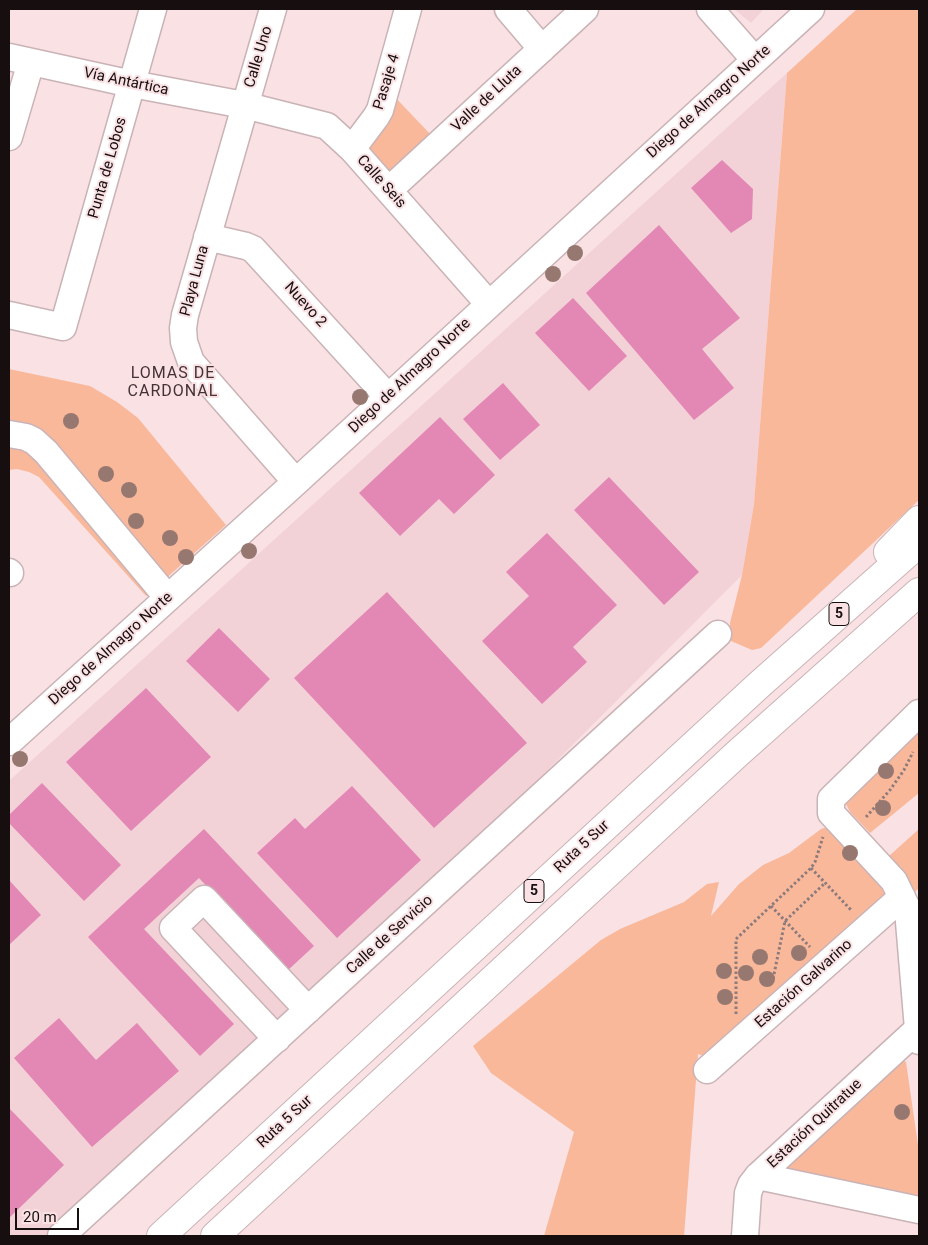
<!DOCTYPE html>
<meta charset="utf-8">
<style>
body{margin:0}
#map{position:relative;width:928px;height:1245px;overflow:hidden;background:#f9e1e4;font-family:Roboto,sans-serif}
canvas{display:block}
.frame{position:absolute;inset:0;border:10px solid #160e0f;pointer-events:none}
.scale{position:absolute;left:15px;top:1208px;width:64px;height:22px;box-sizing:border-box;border:2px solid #160e0f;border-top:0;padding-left:6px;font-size:15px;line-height:18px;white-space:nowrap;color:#160e0f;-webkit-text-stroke:4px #f9e1e4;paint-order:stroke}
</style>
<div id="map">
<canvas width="928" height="1245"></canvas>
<div class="frame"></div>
<div class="scale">20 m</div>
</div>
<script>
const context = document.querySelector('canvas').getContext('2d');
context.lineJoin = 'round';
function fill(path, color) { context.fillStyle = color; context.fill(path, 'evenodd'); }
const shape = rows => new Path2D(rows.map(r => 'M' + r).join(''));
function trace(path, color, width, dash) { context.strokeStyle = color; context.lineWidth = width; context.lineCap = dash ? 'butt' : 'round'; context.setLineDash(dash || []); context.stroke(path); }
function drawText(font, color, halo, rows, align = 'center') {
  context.font = font + ' Roboto,sans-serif'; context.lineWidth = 4; context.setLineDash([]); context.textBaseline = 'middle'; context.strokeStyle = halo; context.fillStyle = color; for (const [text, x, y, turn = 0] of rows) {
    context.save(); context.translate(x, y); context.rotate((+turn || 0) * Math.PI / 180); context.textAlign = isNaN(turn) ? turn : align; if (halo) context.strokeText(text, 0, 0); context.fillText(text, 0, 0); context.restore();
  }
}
fill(shape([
 [734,9,764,9,751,23],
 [787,73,754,504,742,575,393,925,45,1236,9,1236,9,781]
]), '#f2d2d7');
fill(shape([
 [857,9,919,9,919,500,761,648,752,650,731,641,730,623,742,575,754,504,787,73],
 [392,94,431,135,393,176,363,147],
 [9,369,90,386,117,402,138,418,226,525,146,596,39,477,29,472,17,469,9,470],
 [919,728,919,793,870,833,850,812,845,802],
 [830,826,875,879,882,888,888,903,704,1056,698,1054,684,1236,544,1236,574,1132,491,1073,473,1046,601,940,620,929,684,902,707,884,719,882,711,916,739,884,763,865,789,853,821,829],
 [919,829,919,888,915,892,901,869,889,856],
 [900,1059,906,1062,919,1152,919,1201,784,1175,782,1163]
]), '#fab89a');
fill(shape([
 [722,160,753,189,752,219,731,233,691,188],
 [659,225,740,318,702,349,734,388,694,420,586,293],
 [573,298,627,356,589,391,535,333],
 [503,383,540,425,500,460,463,419],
 [440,417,495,475,454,514,439,499,400,536,359,493],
 [609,477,699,572,664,605,574,510],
 [547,533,617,605,573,647,587,662,542,704,482,641,529,596,506,572],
 [387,592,527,743,434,828,294,678],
 [219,628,270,679,238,712,186,661],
 [146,688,211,757,131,831,66,762],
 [42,783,121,865,84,901,9,823,9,815],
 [352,786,421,860,337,938,257,853,295,818,305,829],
 [204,829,314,946,287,971,199,878,144,929,234,1024,200,1056,88,937],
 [9,880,41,915,9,945],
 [59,1018,96,1060,137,1023,179,1071,92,1147,14,1058],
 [9,1108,64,1165,9,1218]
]), '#e387b4');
const minor = shape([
 [273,9,185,315,183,328,184,342,191,362,296,482],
 [508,9,542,49],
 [710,9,755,60],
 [9,57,132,84,244,105,327,126,352,149,488,303],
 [9,137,31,62],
 [352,149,376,117,380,110,408,9],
 [389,190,585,9],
 [207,237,246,246,253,249,388,397],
 [9,315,63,327,153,9],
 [9,434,26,437,34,441,46,452,168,598],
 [9,572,10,573],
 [919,713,831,799,831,813,894,881,908,910,919,1041],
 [9,742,296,482,811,9],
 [277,1039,173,928,204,899,308,1010],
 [707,1070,902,897],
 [758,1176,919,1210],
 [61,1236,718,634],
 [745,1236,748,1193,751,1185,758,1176,918,1029]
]);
const highway = shape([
 [888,552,919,520],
 [161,1236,760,684,919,543],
 [215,1236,738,753,919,592]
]);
trace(minor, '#cab3b6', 29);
trace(highway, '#cab3b6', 30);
trace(shape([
 [866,817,890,790,904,770,913,752],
 [811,868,852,911],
 [771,906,810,947],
 [773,979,785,921,825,883],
 [736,1014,736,939,811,868,815,862,823,837]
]), '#8c7b7d', 3, [2.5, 2.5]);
trace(minor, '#fff', 26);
trace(highway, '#fff', 28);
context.fillStyle = '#977870';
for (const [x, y] of [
 [575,253],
 [553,274],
 [360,397],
 [71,421],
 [106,474],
 [129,490],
 [136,521],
 [170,538],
 [249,551],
 [186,557],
 [20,759],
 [886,771],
 [883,808],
 [850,853],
 [799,953],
 [760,957],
 [724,971],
 [746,973],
 [767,979],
 [725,997],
 [902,1112]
]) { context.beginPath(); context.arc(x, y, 8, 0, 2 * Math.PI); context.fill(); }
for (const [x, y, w] of [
 [839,614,20],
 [534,891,20]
]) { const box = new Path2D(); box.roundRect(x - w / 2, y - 11.5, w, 23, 4); context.fillStyle = '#f9e1e4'; context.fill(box); trace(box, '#160e0f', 1); }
drawText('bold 14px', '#160e0f', null, [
 ["5",839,614],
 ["5",534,891]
]);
drawText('15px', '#160e0f', '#f9e1e4', [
 ["Calle Uno",259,57,-73],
 ["Vía Antártica",126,82,12],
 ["Pasaje 4",387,82,-73],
 ["Valle de Lluta",487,99,-43],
 ["Diego de Almagro Norte",709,102,-42],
 ["Punta de Lobos",108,168,-74],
 ["Calle Seis",381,182,48],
 ["Playa Luna",195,281,-75],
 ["Nuevo 2",305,305,48],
 ["Diego de Almagro Norte",410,376,-43],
 ["Diego de Almagro Norte",111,649,-42],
 ["Ruta 5 Sur",582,847,-43],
 ["Calle de Servicio",390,935,-42],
 ["Estación Galvarino",804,984,-42],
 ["Ruta 5 Sur",285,1122,-43],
 ["Estación Quitratue",815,1124,-43]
]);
context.letterSpacing = '1px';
drawText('16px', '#443235', '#f9e1e4', [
 ["LOMAS DE",173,374],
 ["CARDONAL",173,392]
]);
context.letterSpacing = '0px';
</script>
